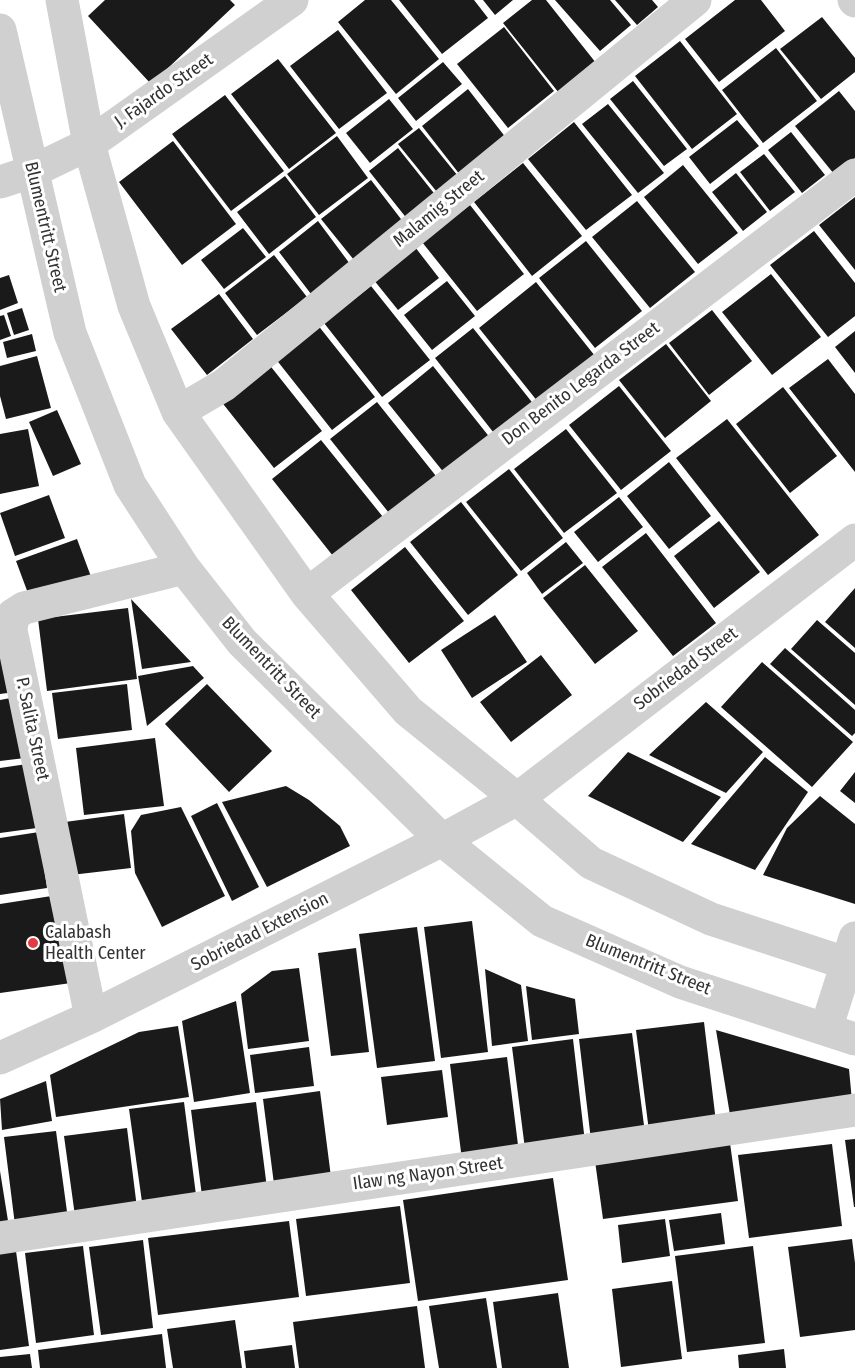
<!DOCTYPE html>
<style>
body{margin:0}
canvas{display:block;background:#fff}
</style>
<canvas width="855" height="1368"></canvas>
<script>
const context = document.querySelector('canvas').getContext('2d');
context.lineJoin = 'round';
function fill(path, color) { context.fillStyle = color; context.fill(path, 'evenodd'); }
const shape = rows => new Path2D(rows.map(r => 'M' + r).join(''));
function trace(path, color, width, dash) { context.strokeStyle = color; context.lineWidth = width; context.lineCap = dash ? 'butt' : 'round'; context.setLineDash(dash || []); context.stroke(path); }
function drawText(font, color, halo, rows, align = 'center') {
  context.font = font + ' "Fira Sans Condensed",sans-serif'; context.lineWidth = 6; context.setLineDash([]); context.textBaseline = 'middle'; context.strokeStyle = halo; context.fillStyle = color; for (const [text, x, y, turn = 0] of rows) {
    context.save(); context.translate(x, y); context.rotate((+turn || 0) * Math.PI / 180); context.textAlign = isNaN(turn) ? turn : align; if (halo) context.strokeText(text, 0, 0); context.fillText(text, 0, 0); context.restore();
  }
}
fill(shape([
 [105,0,230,0,235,5,151,84,88,16],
 [365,0,391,0,439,59,396,94,338,22],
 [399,0,474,0,488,18,442,54],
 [483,0,513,0,495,15],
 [532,0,546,0,600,68,563,98,503,23],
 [555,0,610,0,631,25,600,51],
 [615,0,652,0,658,7,637,25],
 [735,0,761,0,785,31,719,82,685,39],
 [822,17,855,58,855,72,821,99,780,49],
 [504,27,554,91,508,128,457,64],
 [338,30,387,93,339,129,290,66],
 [680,41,737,114,692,149,635,76],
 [776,48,817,101,763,143,722,90],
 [278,59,336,133,289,169,231,94],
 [443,62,462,84,416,121,398,98],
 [633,81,687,149,664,166,610,99],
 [468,89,510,143,464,180,422,126],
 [839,91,855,111,855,158,834,174,795,126],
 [225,95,284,171,231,211,172,134],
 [389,99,413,129,370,163,346,133],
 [608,104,664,173,638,193,582,124],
 [737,120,759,146,710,184,689,157],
 [574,122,632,195,586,230,528,159],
 [419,128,462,181,441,197,398,144],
 [791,132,825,175,802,193,768,150],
 [337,136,368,178,319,215,287,174],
 [173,141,236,224,182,265,119,182],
 [398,148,437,197,408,220,369,171],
 [764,154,795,192,770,211,740,172],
 [523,163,582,236,532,276,474,202],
 [683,165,738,233,698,264,644,197],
 [736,173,767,212,743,231,712,192],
 [285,176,316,217,269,254,237,212],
 [371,180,404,223,354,260,321,219],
 [855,197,855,270,819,225],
 [637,201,695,272,650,308,592,237],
 [470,205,524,274,477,311,422,242],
 [318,221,350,264,311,294,279,252],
 [243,228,266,257,224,289,201,260],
 [814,231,855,283,855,316,828,337,770,265],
 [586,241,642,311,595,348,539,278],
 [415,247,439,278,398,310,373,279],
 [274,255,307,297,257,335,225,293],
 [771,274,821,337,772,375,722,312],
 [9,275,18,303,0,310,0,278],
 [447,281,475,316,432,350,404,315],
 [536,282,595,356,538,402,479,328],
 [371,286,430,360,382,397,324,323],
 [219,294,253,339,207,375,171,329],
 [22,308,29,330,14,335,7,313],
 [712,310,752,361,709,395,669,343],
 [4,315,11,336,0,340,0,316],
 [317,324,375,397,332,430,275,358],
 [473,328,535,406,497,437,435,358],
 [855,331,855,373,835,347],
 [32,334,36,351,7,358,3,342],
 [666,344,711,401,665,438,619,380],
 [37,356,51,408,6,419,0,396,0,366],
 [828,359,855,394,855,472,789,388],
 [268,363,322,431,274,468,220,400],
 [433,366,491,439,445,474,388,403],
 [619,386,671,451,621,490,569,425],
 [783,387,837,456,790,493,736,424],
 [377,402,436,476,389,513,330,439],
 [57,410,81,464,53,476,29,422],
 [727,419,819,535,768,575,676,458],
 [28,429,39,486,0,494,0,434],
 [566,429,617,493,564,533,514,469],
 [321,440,383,517,333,556,272,479],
 [669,462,711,516,669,549,627,496],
 [509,469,563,538,521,571,466,502],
 [49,495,65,538,15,556,0,513],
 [619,497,643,527,598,562,574,532],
 [461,502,518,575,468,615,410,542],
 [719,521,760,572,714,608,674,556],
 [646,533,716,623,673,656,602,567],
 [77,539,93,582,32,604,16,561],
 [566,542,583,563,542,594,527,573],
 [405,547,464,621,409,663,351,590],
 [585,565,638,631,595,664,543,598],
 [855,588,855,648,825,622],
 [131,599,191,662,142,669],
 [128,608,137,679,47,691,38,619],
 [495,615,527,662,472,698,441,650],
 [817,620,855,653,855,705,791,649],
 [0,637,15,692,0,694],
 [785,648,855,710,855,733,852,736,770,664],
 [541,655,572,695,511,742,480,702],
 [762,662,853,742,812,787,721,707],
 [193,666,204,678,147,726,138,676],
 [127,684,132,730,58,739,52,693],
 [207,684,272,751,229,792,165,724],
 [16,697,25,758,0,761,0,700],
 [706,702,763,752,726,793,649,755],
 [155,738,164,806,84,815,76,748],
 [628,752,721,797,683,842,588,796],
 [765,757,808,792,755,870,691,844],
 [27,764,37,828,0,833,0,768],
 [855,772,855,803,840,791],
 [286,786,309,800,340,826,350,846,267,887,222,802],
 [820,796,855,824,855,904,763,875,787,828],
 [217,803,259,887,232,901,191,816],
 [181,807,225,896,162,927,135,873,131,831,141,815],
 [124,814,131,868,71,875,65,822],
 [39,832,47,888,0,895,0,838],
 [58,895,71,983,0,993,0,904],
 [472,921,488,1052,441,1058,424,927],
 [417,927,435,1061,377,1068,359,934],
 [356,948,369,1052,331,1056,318,953],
 [299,968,309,1041,248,1049,241,994,272,971],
 [485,969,521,985,528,1041,492,1046],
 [526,986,575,999,579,1034,532,1040],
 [236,1001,250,1093,194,1102,182,1021],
 [704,1022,716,1122,649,1131,636,1030],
 [178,1026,189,1097,56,1117,50,1075,139,1032],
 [716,1030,849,1069,852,1101,730,1115],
 [632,1033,645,1133,591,1140,579,1039],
 [573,1039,585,1142,525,1149,512,1047],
 [309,1047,314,1086,255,1093,250,1055],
 [507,1057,519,1153,462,1160,450,1064],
 [442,1070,448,1117,387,1125,381,1077],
 [46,1081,52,1121,2,1130,0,1099],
 [320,1091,331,1177,274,1184,263,1099],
 [184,1102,196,1195,142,1202,129,1109],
 [256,1102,267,1188,202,1196,191,1110],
 [127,1128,137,1208,75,1216,64,1136],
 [56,1131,68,1219,15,1225,4,1137],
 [855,1139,855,1207,854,1207,845,1140],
 [730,1143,738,1201,603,1219,595,1161],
 [832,1144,842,1226,749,1238,738,1155],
 [0,1171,9,1227,0,1228],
 [553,1178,568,1280,418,1301,403,1200],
 [400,1206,410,1283,306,1296,296,1219],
 [721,1213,725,1244,674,1251,669,1220],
 [665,1219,670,1256,622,1263,618,1225],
 [289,1221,299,1297,158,1315,148,1238],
 [852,1239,855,1263,855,1330,800,1337,788,1247],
 [143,1240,153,1328,101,1335,89,1247],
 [83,1246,94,1335,36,1343,25,1253],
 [753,1246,765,1343,687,1352,675,1256],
 [16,1251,29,1346,0,1350,0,1253],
 [672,1281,682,1359,621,1367,612,1289],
 [558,1293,569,1368,502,1368,493,1302],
 [486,1298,497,1368,439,1368,429,1306],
 [417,1306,425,1368,299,1368,293,1322],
 [235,1320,242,1368,173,1368,167,1329],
 [162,1334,166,1368,40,1368,38,1350],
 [292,1345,295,1368,246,1368,244,1351],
 [784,1349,786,1368,739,1368,738,1355],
 [30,1354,32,1368,0,1368,0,1357]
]), '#1a1a1a');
trace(shape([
 [62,0,89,144,134,306,178,412,307,594,408,711,517,799,591,863,711,919,855,966],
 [854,0,855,1],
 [0,30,70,333,130,485,184,568,242,642,442,840,542,921,680,982,855,1039],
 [0,182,31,172,89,144,292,0],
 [178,412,224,385,695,0],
 [307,594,855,175],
 [91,1017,11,630,13,615,24,608,184,568],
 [826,1029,855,938],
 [0,1058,91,1017,442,840,517,799,855,540],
 [0,1238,855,1110]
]), '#d0d0d0', 33);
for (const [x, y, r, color] of [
 [33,943,6,"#e63946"]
]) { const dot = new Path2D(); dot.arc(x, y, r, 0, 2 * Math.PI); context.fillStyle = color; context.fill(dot); trace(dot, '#fff', 2); }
drawText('18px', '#333', '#fff', [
 ["J. Fajardo Street",164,91,-35],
 ["Malamig Street",439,209,-39],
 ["Blumentritt Street",45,227,77],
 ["Don Benito Legarda Street",581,384,-37],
 ["Blumentritt Street",271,668,46],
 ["Sobriedad Street",686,669,-37],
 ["P. Salita Street",32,729,78],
 ["Sobriedad Extension",260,932,-27],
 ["Blumentritt Street",648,965,22],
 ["Ilaw ng Nayon Street",428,1174,-8]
]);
drawText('18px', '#333', '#fff', [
 ["Calabash",45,933],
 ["Health Center",45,954]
], 'left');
</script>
